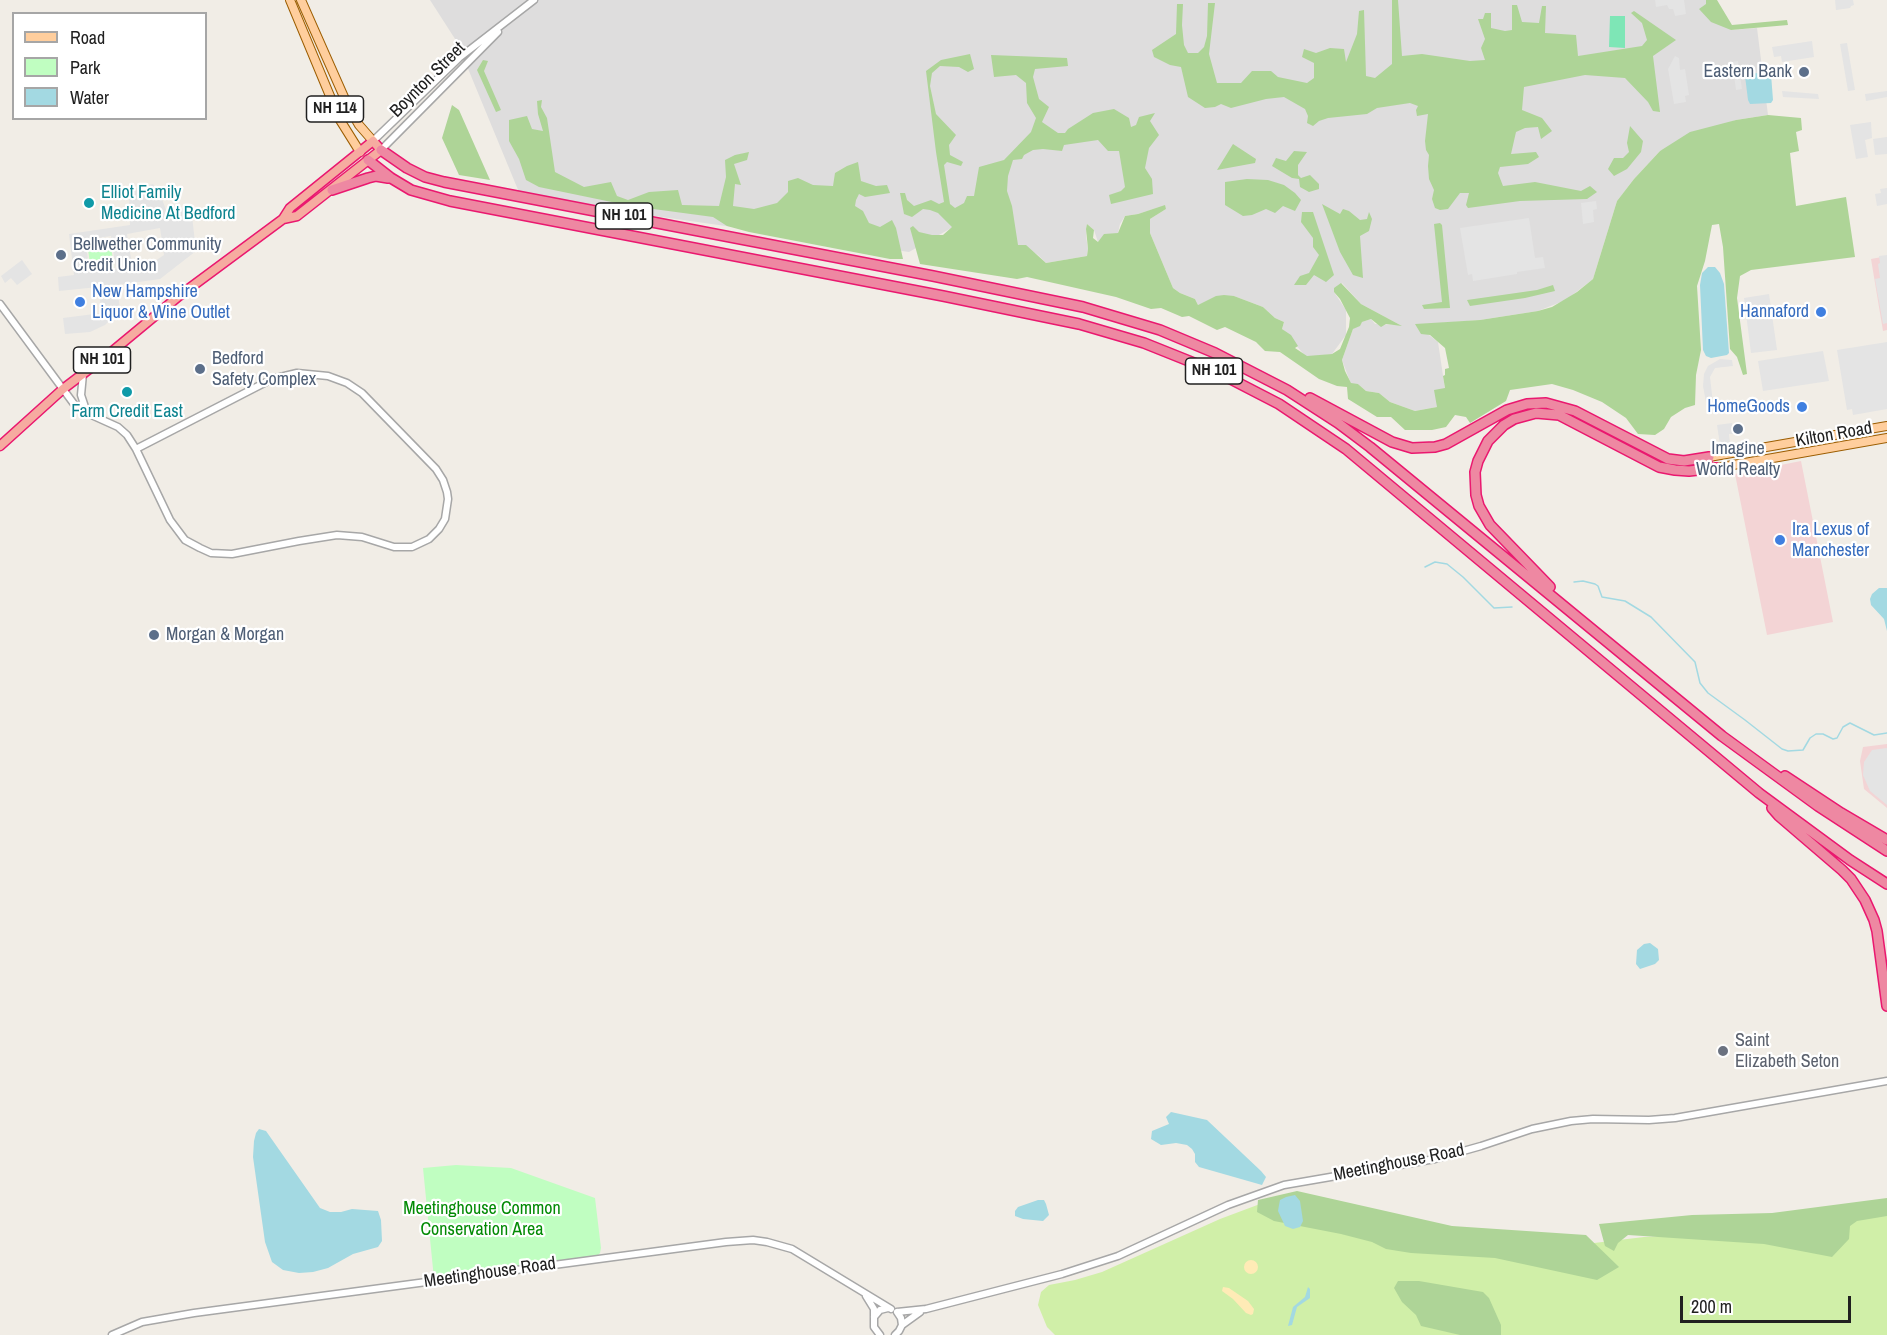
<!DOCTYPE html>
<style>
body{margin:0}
#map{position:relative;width:1887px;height:1335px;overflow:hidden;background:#f1ede6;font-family:"Archivo Narrow",sans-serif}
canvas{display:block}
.legend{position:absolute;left:12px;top:12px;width:195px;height:108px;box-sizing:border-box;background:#fff;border:2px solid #a6a6a6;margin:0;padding:8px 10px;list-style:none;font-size:18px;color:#202020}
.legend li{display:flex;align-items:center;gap:12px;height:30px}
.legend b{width:30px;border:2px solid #a6a6a6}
.scale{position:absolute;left:1680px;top:1296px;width:171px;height:27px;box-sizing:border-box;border:3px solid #202020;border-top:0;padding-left:8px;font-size:18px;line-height:21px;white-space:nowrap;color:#202020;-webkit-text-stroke:4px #fff;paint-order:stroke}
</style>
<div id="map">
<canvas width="1887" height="1335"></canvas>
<ul class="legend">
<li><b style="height:8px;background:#ffce9d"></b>Road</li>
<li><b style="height:16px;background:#c0fec1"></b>Park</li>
<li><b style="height:16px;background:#a3d9e2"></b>Water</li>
</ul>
<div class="scale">200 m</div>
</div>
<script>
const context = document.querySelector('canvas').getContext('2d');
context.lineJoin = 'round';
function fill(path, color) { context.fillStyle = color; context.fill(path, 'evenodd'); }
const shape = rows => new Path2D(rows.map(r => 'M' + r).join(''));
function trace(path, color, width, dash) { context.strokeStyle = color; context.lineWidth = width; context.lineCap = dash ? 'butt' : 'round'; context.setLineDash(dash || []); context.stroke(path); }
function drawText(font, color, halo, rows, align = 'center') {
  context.font = font + ' "Archivo Narrow",sans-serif'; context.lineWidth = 4.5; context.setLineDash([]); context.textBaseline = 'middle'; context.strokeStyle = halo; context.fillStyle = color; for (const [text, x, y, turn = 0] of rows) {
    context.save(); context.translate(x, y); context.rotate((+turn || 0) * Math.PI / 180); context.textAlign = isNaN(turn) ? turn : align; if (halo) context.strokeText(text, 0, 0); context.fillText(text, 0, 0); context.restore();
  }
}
fill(shape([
 [430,0,1706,0,1706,4,1731,30,1757,28,1768,115,1736,120,1660,151,1634,179,1617,201,1593,279,1566,300,1538,311,1480,320,1416,325,1438,342,1445,389,1437,407,1415,411,1390,402,1379,393,1366,391,1358,384,1351,384,1342,360,1353,329,1362,322,1371,319,1375,324,1400,325,1361,304,1342,283,1334,292,1346,310,1346,335,1332,354,1307,358,1282,329,1284,322,1275,318,1263,307,1234,296,1198,305,1195,299,1180,293,1173,288,1150,233,1150,219,1166,209,1164,206,1138,214,1125,216,1120,224,1118,233,1098,242,1094,230,1087,224,1086,236,1088,249,1087,256,1046,263,1038,255,1018,245,953,227,909,252,521,197,457,42]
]), '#dedddd');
fill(shape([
 [1887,256,1887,330,1883,331,1871,259],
 [1801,461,1833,622,1767,635,1735,474],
 [1887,744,1887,808,1864,789,1860,761,1863,747]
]), '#f3d4d5');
fill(shape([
 [1260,1204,1561,1247,1644,1237,1701,1235,1887,1211,1887,1335,1055,1335,1047,1327,1038,1305,1041,1292,1049,1285,1075,1280,1102,1272,1220,1219]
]), '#d0efa8');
fill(shape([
 [1392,0,1398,0,1402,56,1422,54,1470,61,1485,60,1481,48,1485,39,1478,19,1483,19,1485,13,1491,13,1491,28,1505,31,1512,30,1512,5,1517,5,1522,22,1539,23,1542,6,1546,6,1545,33,1576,35,1578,56,1642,46,1647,40,1642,23,1631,13,1634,11,1676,40,1653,56,1660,112,1653,111,1648,102,1625,78,1585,75,1524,87,1522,110,1542,118,1552,131,1541,139,1538,127,1525,128,1516,132,1511,154,1536,152,1539,157,1528,164,1500,167,1498,173,1503,186,1535,182,1581,191,1590,186,1597,192,1587,199,1520,201,1468,208,1466,205,1469,193,1460,193,1448,209,1440,210,1435,208,1432,199,1434,190,1429,179,1428,166,1429,155,1426,150,1425,141,1428,114,1417,116,1416,110,1418,106,1410,103,1377,108,1367,114,1328,118,1319,121,1313,126,1307,123,1308,116,1305,109,1284,97,1266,99,1231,108,1221,104,1215,107,1205,108,1188,97,1181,67,1170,65,1154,57,1152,50,1176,34,1177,4,1183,4,1182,25,1184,45,1188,53,1198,53,1204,47,1207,36,1208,3,1215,3,1209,54,1217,83,1241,83,1252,71,1271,71,1278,77,1307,83,1314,78,1314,63,1302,57,1304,49,1316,53,1330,48,1344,49,1346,62,1357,34,1359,11,1364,10,1366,76,1375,78,1392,64],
 [1706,0,1717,0,1732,25,1787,20,1788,25,1731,30,1711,22,1699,9,1706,4],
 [970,54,974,69,968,72,959,67,940,66,932,73,930,86,936,114,956,135,949,145,950,155,963,162,961,166,947,162,944,165,950,204,955,208,964,203,967,196,974,196,979,167,1004,160,1031,132,1036,118,1027,103,1026,83,1016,75,994,77,991,55,1067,58,1068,66,1035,69,1033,77,1039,99,1049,107,1042,122,1058,133,1065,133,1068,129,1093,113,1114,109,1129,118,1131,127,1136,125,1139,117,1155,113,1150,121,1159,135,1149,148,1145,168,1152,179,1153,194,1111,204,1109,195,1121,191,1125,187,1119,151,1108,151,1098,140,1064,145,1062,151,1043,149,1033,150,1024,155,1022,159,1013,160,1008,176,1007,191,1012,206,1018,245,1026,245,1046,263,1087,256,1088,249,1086,229,1087,224,1094,230,1093,238,1098,242,1104,234,1118,233,1125,216,1138,214,1165,205,1166,209,1150,219,1150,233,1173,288,1180,293,1195,299,1198,305,1216,296,1224,295,1234,296,1263,307,1275,318,1284,322,1282,329,1291,335,1298,346,1295,348,1307,356,1332,354,1340,349,1349,327,1350,318,1340,299,1334,292,1334,288,1341,283,1361,304,1402,326,1386,324,1381,327,1371,319,1362,322,1360,326,1353,329,1342,360,1345,371,1351,383,1358,384,1366,391,1379,393,1390,402,1415,411,1437,407,1434,390,1445,388,1443,376,1445,375,1445,369,1449,368,1445,348,1430,335,1421,334,1415,324,1480,320,1538,311,1552,307,1577,292,1593,279,1617,201,1634,179,1660,151,1690,132,1736,120,1768,115,1801,118,1802,130,1796,132,1799,151,1790,153,1796,206,1846,197,1855,257,1751,270,1740,276,1737,298,1747,374,1743,375,1737,357,1730,349,1723,247,1719,224,1712,225,1705,261,1697,286,1701,350,1696,375,1695,405,1685,408,1671,417,1664,429,1655,435,1638,434,1626,418,1602,402,1573,390,1552,384,1510,390,1506,401,1470,423,1466,417,1455,415,1446,427,1432,430,1405,430,1391,417,1377,417,1348,399,1347,387,1337,386,1319,379,1280,352,1265,351,1256,342,1225,327,1217,330,1189,316,1182,317,1161,308,1151,309,1116,297,1027,277,1017,279,920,264,910,228,913,226,919,232,932,235,943,235,952,227,938,213,930,210,923,209,912,217,904,214,900,193,905,193,907,200,914,206,931,200,939,204,944,202,936,152,926,71,941,60],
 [483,60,488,61,484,71,501,110,496,112,477,70],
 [542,100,541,107,547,118,555,172,584,187,611,182,617,196,628,200,649,192,678,190,682,205,719,206,726,177,725,160,735,155,749,152,747,160,734,164,741,185,735,184,733,206,754,209,777,203,788,192,788,181,798,178,813,185,833,186,835,173,847,166,858,162,861,181,876,186,887,185,890,193,865,197,859,194,856,200,855,206,863,211,869,223,880,227,892,220,896,228,903,259,890,259,749,232,727,226,713,217,631,206,539,187,526,180,519,159,509,141,509,120,527,116,532,129,543,131,538,114,537,101],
 [452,105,459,110,490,180,459,175,442,138],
 [1630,126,1643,141,1641,152,1627,169,1614,176,1608,169,1614,158,1623,158,1629,152,1627,143],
 [1233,144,1256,159,1255,163,1217,170],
 [1294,151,1307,152,1298,165,1298,175,1301,178,1310,175,1319,184,1319,189,1309,192,1300,187,1299,179,1292,178,1272,166,1276,158,1286,161],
 [1247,179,1268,180,1284,185,1295,193,1301,200,1295,211,1283,206,1275,213,1266,209,1252,215,1243,216,1225,205,1225,182],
 [1322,204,1340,214,1343,209,1349,211,1360,220,1367,219,1369,212,1372,219,1369,231,1360,236,1363,278,1353,275,1340,252],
 [1302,212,1313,212,1334,275,1326,282,1314,275,1306,285,1294,285,1300,276,1309,273,1319,255,1313,247,1313,238,1301,222],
 [1440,223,1442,225,1450,308,1424,309,1422,305,1442,302,1434,224],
 [1553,285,1555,291,1525,298,1470,306,1467,300,1537,290],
 [1297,1191,1452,1226,1586,1235,1619,1267,1597,1280,1495,1258,1411,1253,1386,1249,1372,1242,1341,1234,1274,1221,1257,1212,1258,1200],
 [1887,1198,1887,1216,1857,1221,1850,1226,1849,1239,1832,1257,1764,1244,1628,1235,1618,1243,1614,1251,1605,1246,1599,1224,1692,1215,1772,1213],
 [1398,1281,1419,1281,1483,1292,1489,1298,1501,1325,1501,1335,1460,1335,1421,1326,1416,1315,1402,1302,1394,1288]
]), '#aed497');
fill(shape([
 '1244 1267a7 7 0 1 1 14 0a7 7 0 1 1-14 0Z',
 [1223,1287,1229,1288,1248,1301,1254,1309,1253,1314,1251,1315,1246,1313,1233,1299,1222,1291]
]), '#ffebb6');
fill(shape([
 [110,239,114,268,91,271,87,242],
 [456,1165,511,1168,595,1198,601,1248,600,1253,596,1257,434,1279,423,1168]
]), '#c0fec1');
fill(shape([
 [1610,16,1625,16,1625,48,1609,47]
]), '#7ee6b6');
fill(shape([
 [1655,0,1684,0,1686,14,1675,16,1673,9,1669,9,1667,5,1656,7],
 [1835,0,1853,0,1854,5,1851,6,1850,8,1836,10],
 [1812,41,1814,57,1782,62,1781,56,1774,57,1772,47],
 [1847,43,1855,90,1848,91,1840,44],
 [1675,56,1679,58,1680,70,1685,69,1689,95,1685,96,1686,102,1674,104,1668,69],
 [1738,61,1742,89,1736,90,1732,62],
 [1782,91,1818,94,1819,99,1783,97],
 [1887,91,1887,97,1866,101,1865,94],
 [1871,122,1872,138,1865,140,1868,157,1856,159,1850,125],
 [1887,137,1887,154,1875,155,1873,139],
 [153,184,162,199,166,210,191,207,196,251,160,279,117,285,120,310,105,325,90,332,65,334,63,318,102,313,98,287,59,291,58,277,74,275,69,234,130,225,129,190],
 [160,228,164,255,152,263,132,265,127,234],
 [111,236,116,269,90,273,85,240],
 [1887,188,1887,204,1877,206,1875,194,1881,193,1880,189],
 [1596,201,1597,209,1593,210,1594,222,1583,224,1581,203],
 [1529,218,1535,258,1543,257,1545,268,1517,272,1517,274,1473,281,1472,274,1468,275,1460,228],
 [1887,255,1887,323,1883,324,1875,279,1880,278,1878,264,1880,263,1879,256],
 [22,260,32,274,17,285,11,278,5,283,1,276],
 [1769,294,1777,350,1751,353,1744,298],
 [1887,342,1887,409,1853,415,1852,409,1847,410,1837,350],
 [1823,351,1829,381,1763,391,1758,361],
 [1720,359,1732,360,1733,366,1715,368,1710,377,1714,412,1708,413,1703,386,1704,374,1708,366],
 [1732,423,1734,434,1729,434,1730,443,1720,445,1717,425],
 [1887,748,1887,805,1870,791,1863,775,1864,762,1872,750]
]), '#e4e4e4');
fill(shape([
 [1769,72,1771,74,1773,100,1771,103,1750,104,1748,100,1745,76,1747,74],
 [1708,267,1715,267,1720,273,1724,284,1729,353,1727,355,1711,358,1706,356,1703,350,1700,285,1702,273],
 [1879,588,1887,588,1887,631,1884,619,1871,605,1870,599,1872,594],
 [1650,943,1658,949,1659,960,1655,964,1640,969,1636,964,1637,950,1644,944],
 [1171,1112,1207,1120,1261,1171,1266,1177,1262,1185,1199,1167,1195,1162,1195,1154,1192,1149,1187,1145,1176,1143,1161,1145,1151,1139,1152,1131,1169,1124,1166,1117],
 [259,1129,266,1131,320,1208,330,1212,341,1212,352,1209,378,1211,381,1220,382,1241,378,1247,353,1254,328,1268,313,1272,299,1273,283,1270,272,1262,265,1242,253,1157,254,1141,256,1133],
 [1295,1195,1300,1201,1303,1221,1300,1227,1293,1229,1285,1226,1278,1211,1279,1205,1280,1200,1286,1197],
 [1038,1200,1044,1200,1046,1204,1049,1215,1043,1221,1023,1219,1015,1216,1015,1211,1018,1207],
 [1308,1287,1310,1289,1310,1298,1297,1307,1292,1325,1288,1326,1293,1307,1305,1297]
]), '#a3d9e2');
trace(shape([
 [1425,567,1435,562,1447,564,1463,577,1494,608,1512,607],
 [1574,582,1583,581,1595,584,1598,586,1602,597,1625,601,1651,617,1695,662,1700,683,1708,693,1745,720,1782,749,1788,751,1803,750,1810,738,1816,734,1823,734,1833,739,1837,738,1843,727,1850,723,1874,735,1887,733]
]), '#a3d9e2', 1.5);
const tertiary = shape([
 [373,141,459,58,534,0],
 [381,150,498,32],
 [0,304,74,404,87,413,118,427,127,435,136,449,170,520,185,540,200,548,211,553,232,554,299,541,337,535,362,537,394,547,412,547,429,539,439,529,445,519,448,499,447,492,443,480,436,469,362,393,347,383,328,376,297,373,272,379,136,449],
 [83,374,81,395,87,413],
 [866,1296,874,1309,874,1327,880,1335],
 [897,1312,926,1309,1062,1274,1118,1256,1228,1205,1284,1185,1435,1159,1481,1146,1532,1129,1571,1121,1593,1119,1649,1120,1675,1118,1887,1081],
 [874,1317,880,1310,888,1308],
 [902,1325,920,1312],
 [112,1335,142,1322,194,1313,726,1242,753,1240,767,1242,792,1249,891,1309],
 [895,1335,899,1331,902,1325,901,1318,897,1312]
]);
const primary = shape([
 [290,0,340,120,360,152],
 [301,0,348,106,359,125,373,141],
 [1709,457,1887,426],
 [1716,468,1887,438]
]);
const trunk = shape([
 [0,446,63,389,109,354,179,296,283,219,290,208,373,141,381,150,297,216,283,219]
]);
const motorway = shape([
 [381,150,407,168,425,177,444,182,933,276,1083,307,1160,330,1215,353,1287,390,1338,423,1370,447,1722,736,1818,806,1887,851],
 [368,160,391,178,411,190,450,201,943,296,1079,324,1144,343,1219,373,1279,404,1346,449,1759,793,1850,860,1887,884],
 [332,190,368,178,376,176,388,178],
 [1310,398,1392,442,1412,448,1435,447,1446,444,1507,410,1527,404,1546,403,1575,411,1668,459,1684,461,1709,457],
 [1550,587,1490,525,1479,506,1476,495,1475,472,1478,461,1488,441,1504,425,1514,419,1536,413,1559,415,1659,467,1675,470,1689,471,1716,468],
 [1785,776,1841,813,1887,840],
 [1772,808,1779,816,1842,870,1851,879,1865,900,1874,920,1877,931,1887,1006]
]);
trace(tertiary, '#a7a7a7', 9);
trace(primary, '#9c5d00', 10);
trace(trunk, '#ea186f', 11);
trace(motorway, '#ea186f', 12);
trace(tertiary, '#fff', 6);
trace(primary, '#ffce9d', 8);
trace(trunk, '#f6aba0', 8);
trace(motorway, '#ee88a2', 9);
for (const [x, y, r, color] of [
 [1804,72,6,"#5c6f8a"],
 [89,203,6,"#0f9aa8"],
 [61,255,6,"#5c6f8a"],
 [80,302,6,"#3f7fe0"],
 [1821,312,6,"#3f7fe0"],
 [200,369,6,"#5c6f8a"],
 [127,392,6,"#0f9aa8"],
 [1802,407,6,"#3f7fe0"],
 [1738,429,6,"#5c6f8a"],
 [1780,540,6,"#3f7fe0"],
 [154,635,6,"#5c6f8a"],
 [1723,1051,6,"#6b7280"]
]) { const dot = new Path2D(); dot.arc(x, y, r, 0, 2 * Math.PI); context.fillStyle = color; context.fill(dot); trace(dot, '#fff', 2); }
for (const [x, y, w] of [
 [335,109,57],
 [624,216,57],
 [102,360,57],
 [1214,371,57]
]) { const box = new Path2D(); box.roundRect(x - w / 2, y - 13, w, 26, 4.5); context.fillStyle = '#fff'; context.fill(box); trace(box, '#202020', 1.5); }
drawText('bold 16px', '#202020', null, [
 ["NH 114",335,109],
 ["NH 101",624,216],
 ["NH 101",102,360],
 ["NH 101",1214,371]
]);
drawText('18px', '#4e5e75', '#fff', [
 ["Eastern Bank",1792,72,"right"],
 ["Bellwether Community",73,245],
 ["Credit Union",73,266],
 ["Bedford",212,359],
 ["Safety Complex",212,380],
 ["Imagine",1738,449,"center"],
 ["World Realty",1738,470,"center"],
 ["Morgan & Morgan",166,635]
], 'left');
drawText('18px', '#202020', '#fff', [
 ["Boynton Street",428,80,-45],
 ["Kilton Road",1834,435,-10],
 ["Meetinghouse Road",1399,1163,-11],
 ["Meetinghouse Road",490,1273,-8]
]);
drawText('18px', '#0d838f', '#fff', [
 ["Elliot Family",101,193],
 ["Medicine At Bedford",101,214],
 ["Farm Credit East",127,412,"center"]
], 'left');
drawText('18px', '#366cbe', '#fff', [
 ["New Hampshire",92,292],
 ["Liquor & Wine Outlet",92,313],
 ["Hannaford",1809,312,"right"],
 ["HomeGoods",1790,407,"right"],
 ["Ira Lexus of",1792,530],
 ["Manchester",1792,551]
], 'left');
drawText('18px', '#5b616d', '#fff', [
 ["Saint",1735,1041],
 ["Elizabeth Seton",1735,1062]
], 'left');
drawText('18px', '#028a04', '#fff', [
 ["Meetinghouse Common",482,1209],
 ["Conservation Area",482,1230]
]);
</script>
